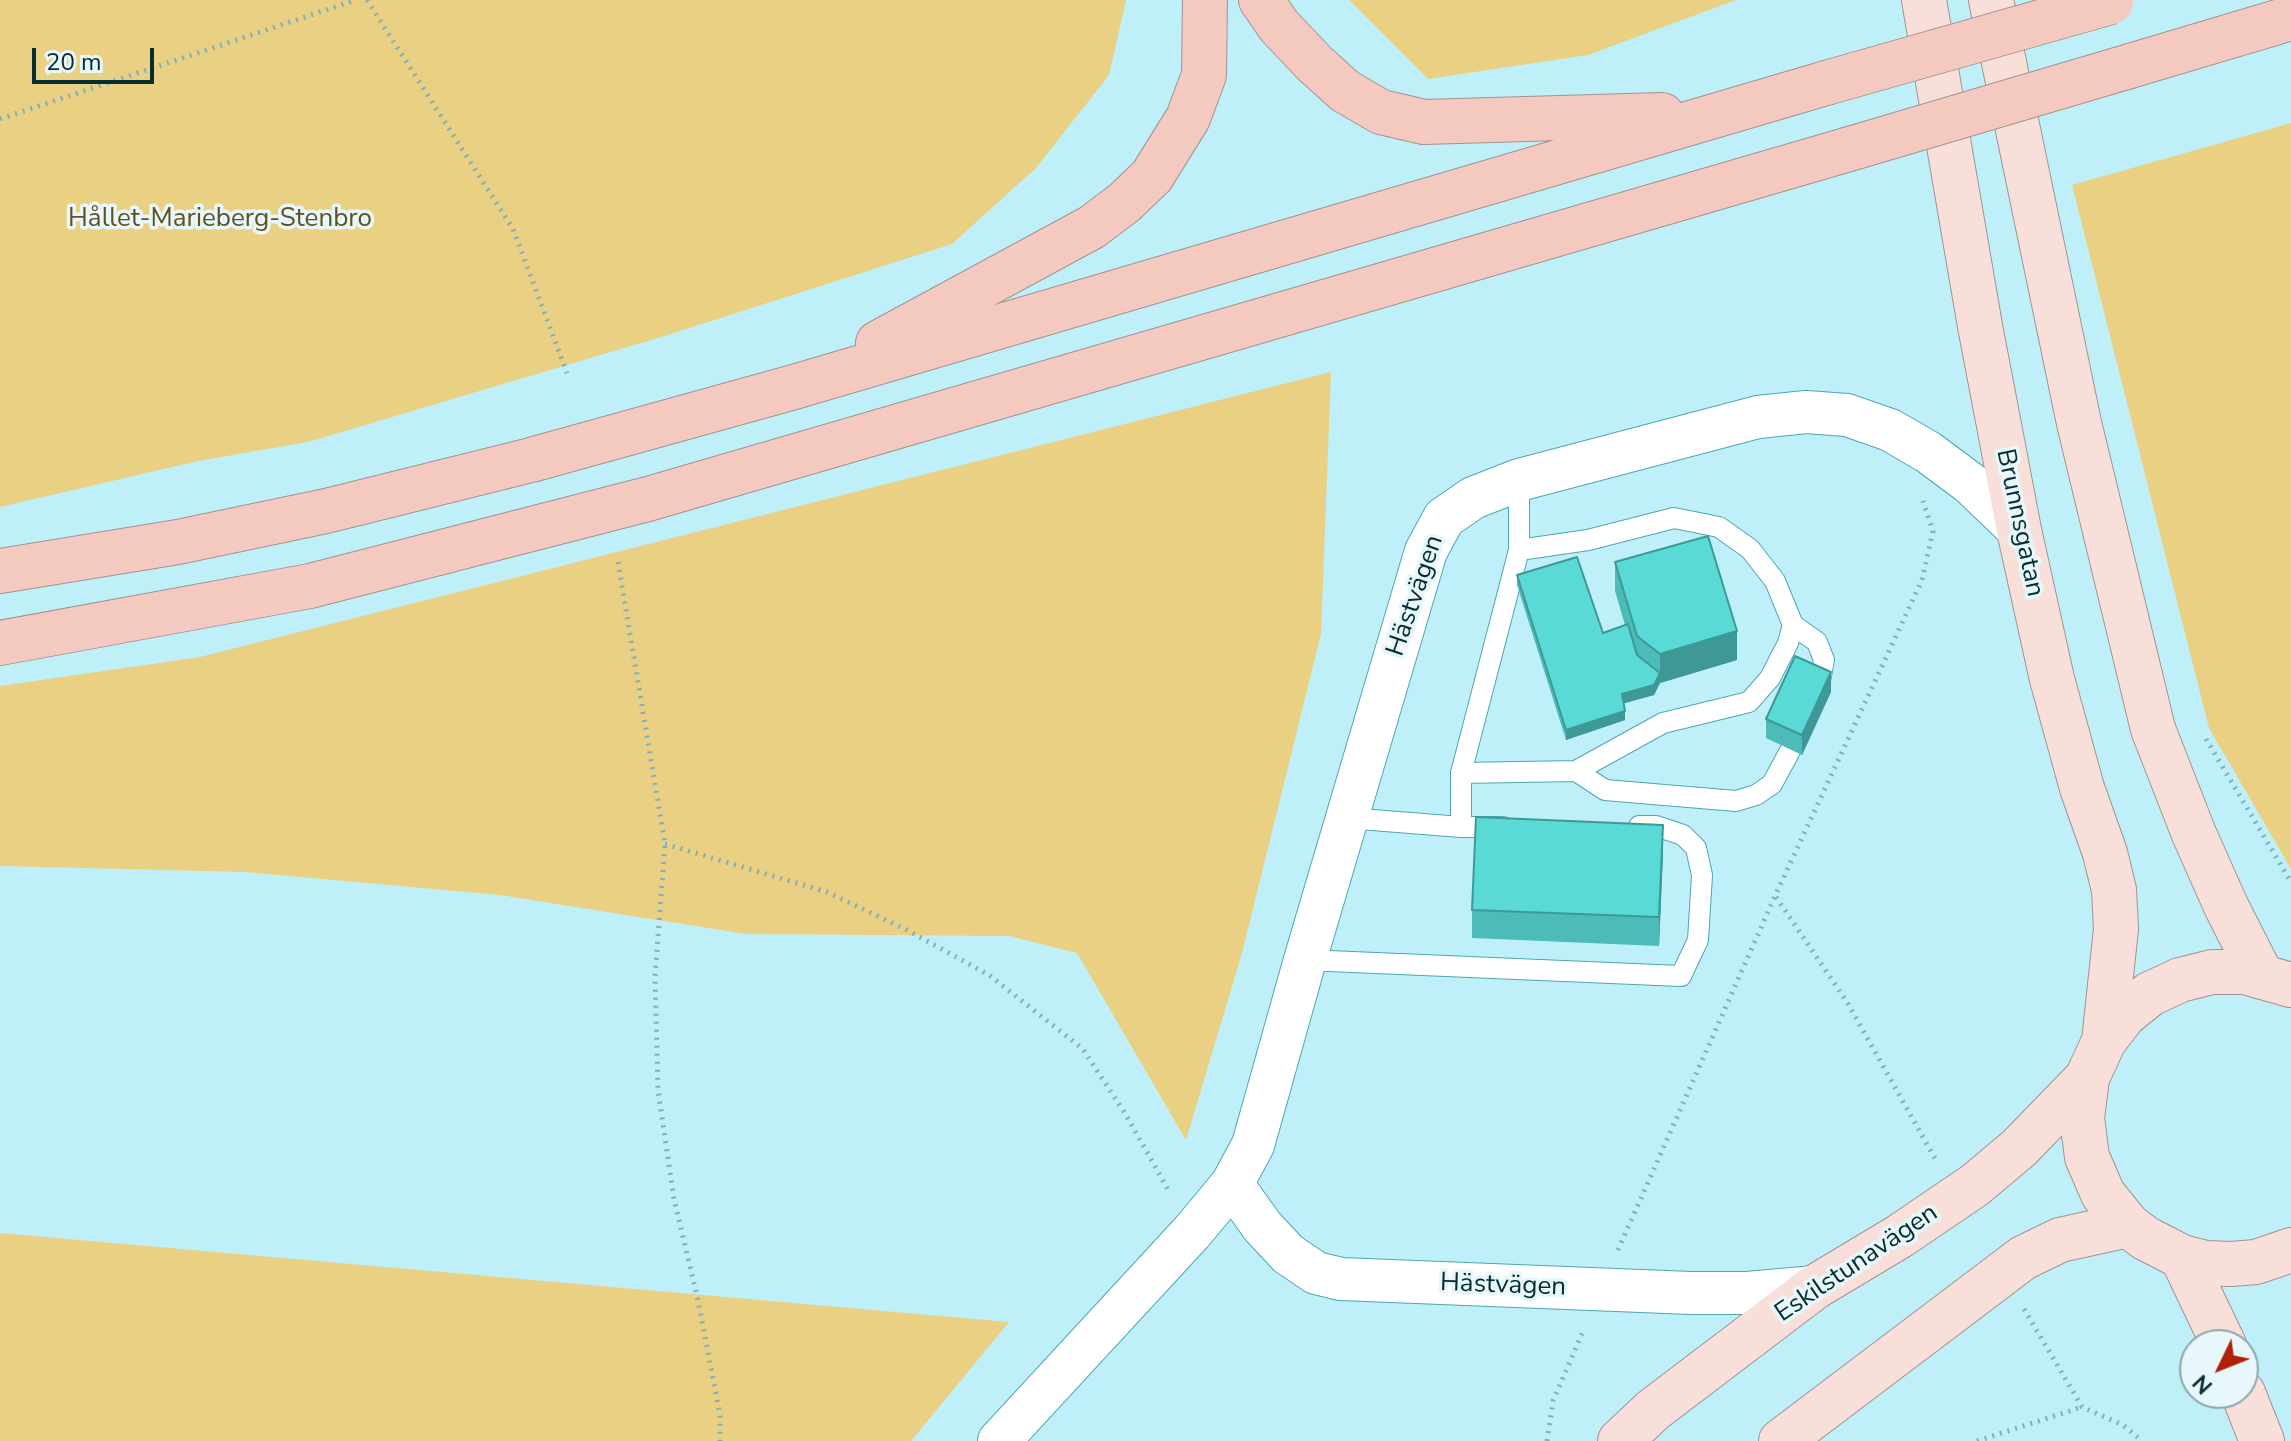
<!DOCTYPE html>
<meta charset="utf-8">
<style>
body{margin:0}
#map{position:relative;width:2291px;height:1441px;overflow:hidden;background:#bff0fa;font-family:"Nunito Sans",sans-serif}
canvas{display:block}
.north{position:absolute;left:2179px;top:1329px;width:80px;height:80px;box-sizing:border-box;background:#e7f7fa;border:2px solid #8da6ab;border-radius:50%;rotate:227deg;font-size:22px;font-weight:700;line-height:32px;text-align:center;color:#062d34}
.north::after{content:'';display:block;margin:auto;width:28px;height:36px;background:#b02207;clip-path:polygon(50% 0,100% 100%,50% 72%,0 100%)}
.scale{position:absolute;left:32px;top:48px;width:122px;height:36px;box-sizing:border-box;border:4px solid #062d34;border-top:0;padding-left:10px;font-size:24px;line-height:28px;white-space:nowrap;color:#062d34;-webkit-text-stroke:6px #e7f7fa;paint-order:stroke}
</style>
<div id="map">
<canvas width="2291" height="1441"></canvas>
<div class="north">N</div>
<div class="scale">20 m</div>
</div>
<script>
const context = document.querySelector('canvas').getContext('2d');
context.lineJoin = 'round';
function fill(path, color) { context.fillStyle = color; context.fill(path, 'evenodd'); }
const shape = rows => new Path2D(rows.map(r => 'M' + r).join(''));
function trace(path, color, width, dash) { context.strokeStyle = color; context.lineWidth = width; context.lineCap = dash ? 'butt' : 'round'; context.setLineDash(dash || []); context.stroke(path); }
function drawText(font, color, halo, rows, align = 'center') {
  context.font = font + ' "Nunito Sans",sans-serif'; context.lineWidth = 7; context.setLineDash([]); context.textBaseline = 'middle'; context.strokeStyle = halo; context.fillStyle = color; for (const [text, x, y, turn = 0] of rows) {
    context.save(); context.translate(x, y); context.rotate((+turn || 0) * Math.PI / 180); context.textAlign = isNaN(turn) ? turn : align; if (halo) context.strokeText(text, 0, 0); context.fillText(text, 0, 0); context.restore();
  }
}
fill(shape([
 [0,0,1126,0,1109,75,1036,168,952,244,661,337,308,442,198,461,0,507],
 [1349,0,1736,0,1588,55,1428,79],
 [2291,123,2291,869,2209,728,2072,185],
 [1331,372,1321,634,1242,953,1186,1140,1077,953,1009,936,746,934,500,895,245,872,0,866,0,686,200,657],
 [0,1233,1009,1322,911,1441,0,1441]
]), '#e9d082');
const service = shape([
 [1793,625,1817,642,1824,660,1819,686],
 [1576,771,1605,790,1736,801,1756,795,1772,784,1791,749],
 [1461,773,1576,771,1663,723,1749,702,1770,678,1788,643,1793,625,1775,581,1750,549,1719,527,1674,518,1588,540,1519,550],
 [1347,818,1461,827,1503,827],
 [1461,827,1461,773,1519,550,1519,480],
 [1305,960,1681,976,1698,940,1702,875,1696,848,1683,835,1656,826,1639,826]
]);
const minor = shape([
 [1232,1184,1262,1226,1288,1254,1316,1273,1341,1279,1691,1293,1747,1293,1815,1287],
 [999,1441,1192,1232,1232,1184,1253,1145,1305,960,1426,551,1444,518,1473,498,1519,480,1758,417,1806,412,1847,415,1890,430,1928,452,1971,484,2019,530]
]);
const primary = shape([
 [1924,0,1980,326,2019,530,2052,679,2082,788,2105,853,2114,890,2116,929,2104,1041],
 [1991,0,2079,423,2153,729,2194,834,2226,906,2261,975],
 [2291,985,2245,972,2212,972,2180,980,2150,994,2124,1015,2104,1041,2087,1078,2082,1118,2087,1157,2103,1194,2128,1225,2145,1238,2182,1257,2206,1263,2231,1264,2256,1262,2291,1250],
 [2182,1257,2224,1345],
 [2243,1393,2262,1441],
 [1620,1441,1653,1410,1815,1287,1900,1236,1975,1185,2019,1148,2087,1078],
 [1781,1441,2023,1258,2060,1240,2128,1225]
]);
const motorway = shape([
 [1261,0,1279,26,1315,64,1345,91,1381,112,1424,122,1662,115],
 [2130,66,2291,18],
 [878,343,1092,227,1125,202,1152,176,1188,118,1204,75,1205,0],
 [0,571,178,542,326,511,531,460,794,387,1826,83],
 [0,643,310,586,648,499,1846,150]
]);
trace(service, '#4fa5b6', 22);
trace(minor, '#4fa5b6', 44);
trace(primary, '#a1938f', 46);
trace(motorway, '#a1938f', 46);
trace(shape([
 [367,0,513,229,567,373],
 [0,119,356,0],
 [618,562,665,844,655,976,658,1090,674,1199,698,1300,720,1415,720,1441],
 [2206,739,2291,882],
 [665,844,827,892,907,930,989,975,1083,1049,1126,1115,1170,1193],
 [1776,897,1847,1002,1937,1162],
 [1618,1250,1775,896,1922,580,1933,531,1923,501],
 [2024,1309,2082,1407,2123,1425,2142,1441],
 [1547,1441,1553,1401,1584,1329],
 [1977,1441,2082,1407]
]), '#82b0b9', 5, [2, 6]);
trace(service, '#fff', 20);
trace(minor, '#fff', 42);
trace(primary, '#f8dfd9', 44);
trace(motorway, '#f4cac0', 44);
const motorwayBridge = shape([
 [1826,83,2111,2],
 [1846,150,2130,66]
]);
trace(motorwayBridge, '#a1938f', 46, []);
trace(motorwayBridge, '#f4cac0', 44);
fill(shape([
 [1615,562,1737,660,1660,683,1654,695,1624,703,1625,720,1566,740,1517,585,1517,575,1603,633,1625,625,1615,591],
 [1831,692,1802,755,1766,738,1766,719],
 [1663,853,1659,946,1472,938,1472,910]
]), '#4dbbb8');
fill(shape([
 [1737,631,1737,660,1660,683,1654,695,1622,704,1622,694,1660,673,1660,654],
 [1831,672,1831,692,1802,755,1802,735],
 [1625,711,1625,720,1566,740,1566,730],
 [1663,825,1663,853,1659,946,1659,917]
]), '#3e9996');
const building = shape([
 [1708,536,1737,631,1660,654,1637,636,1615,562,1708,536],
 [1577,557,1603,633,1628,624,1637,655,1660,673,1654,685,1622,694,1625,711,1566,730,1517,575,1577,557],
 [1795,656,1831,672,1802,735,1766,719,1795,656],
 [1476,817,1663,825,1659,917,1472,910,1476,817]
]);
fill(building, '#59dad6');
trace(building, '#3e9996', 2);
drawText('26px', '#605122', '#e7f7fa', [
 ["Hållet-Marieberg-Stenbro",220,220]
]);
drawText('26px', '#062d34', '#e7f7fa', [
 ["Brunnsgatan",2019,523,78],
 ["Hästvägen",1416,596,-71],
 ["Eskilstunavägen",1857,1264,-34],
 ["Hästvägen",1503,1286,2]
]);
</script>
